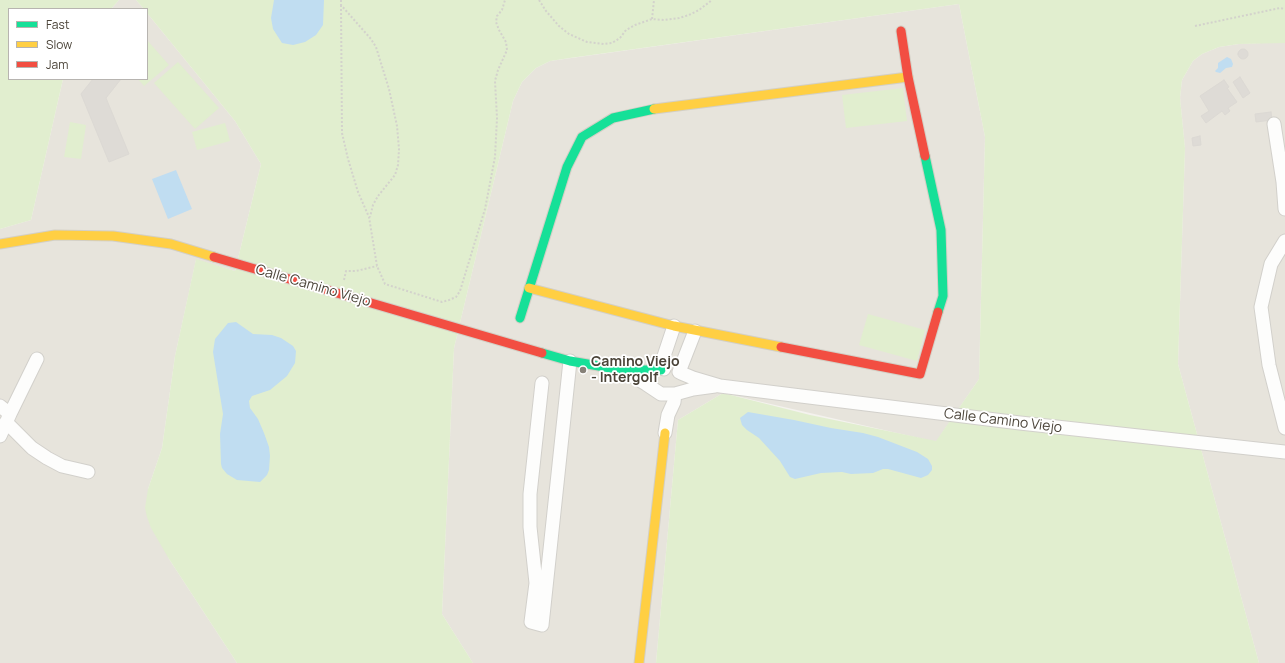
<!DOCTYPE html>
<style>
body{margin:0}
#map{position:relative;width:1285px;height:663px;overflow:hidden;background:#f4f2ee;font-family:Manrope,sans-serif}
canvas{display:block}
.legend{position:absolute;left:8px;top:8px;width:140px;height:72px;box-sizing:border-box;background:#fff;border:1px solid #b7b4b0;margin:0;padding:5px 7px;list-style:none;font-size:12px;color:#4b4439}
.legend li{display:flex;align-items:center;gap:8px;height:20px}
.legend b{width:20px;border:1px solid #b7b4b0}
</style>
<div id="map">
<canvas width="1285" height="663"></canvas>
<ul class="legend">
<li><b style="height:5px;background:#16e098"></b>Fast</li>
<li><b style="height:5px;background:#ffcf43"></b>Slow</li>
<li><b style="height:5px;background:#f24e42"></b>Jam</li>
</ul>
</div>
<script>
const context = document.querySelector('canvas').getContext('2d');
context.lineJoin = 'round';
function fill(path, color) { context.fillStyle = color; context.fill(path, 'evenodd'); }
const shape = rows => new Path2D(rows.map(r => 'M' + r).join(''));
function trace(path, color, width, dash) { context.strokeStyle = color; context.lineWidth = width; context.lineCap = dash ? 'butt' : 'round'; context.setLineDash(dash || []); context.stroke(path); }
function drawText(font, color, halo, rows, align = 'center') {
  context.font = font + ' Manrope,sans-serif'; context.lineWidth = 3.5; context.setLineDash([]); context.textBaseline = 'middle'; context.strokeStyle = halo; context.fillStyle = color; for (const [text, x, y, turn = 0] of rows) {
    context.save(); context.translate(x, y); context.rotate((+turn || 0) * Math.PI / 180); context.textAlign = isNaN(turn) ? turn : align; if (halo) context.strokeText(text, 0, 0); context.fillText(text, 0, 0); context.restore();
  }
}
fill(shape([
 [119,0,136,0,144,9,111,9],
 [959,4,985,137,979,379,936,442,723,393,678,420,656,663,473,663,442,614,454,348,513,101,522,82,536,68,550,61],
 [147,13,235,121,261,164,235,271,196,260,175,356,162,448,148,489,169,559,237,663,0,663,0,229,31,220,63,79,147,79],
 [1285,42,1285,663,1259,663,1178,364,1185,148,1180,98,1182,80,1193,61,1202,54,1219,47,1239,44]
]), '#e7e4dc');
fill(shape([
 [0,0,119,0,111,9,9,9,9,79,63,79,31,220,0,229],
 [136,0,1285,0,1285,43,1239,44,1219,47,1202,54,1193,61,1182,80,1180,98,1185,148,1178,364,1259,663,656,663,678,420,723,393,810,415,936,441,979,379,985,137,959,4,570,58,550,61,536,68,522,82,513,101,454,348,442,614,473,663,237,663,169,559,151,528,147,517,145,508,148,489,162,448,175,356,196,259,235,271,261,164,235,121,147,13,147,9,144,9],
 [147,40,169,65,144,86,138,79,147,79],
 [178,62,219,108,195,129,154,83],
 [903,88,907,121,846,128,842,95],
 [70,122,86,125,81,159,64,157],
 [225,123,230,141,197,150,192,132],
 [868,314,925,330,917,361,859,345]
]), '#e1eecf');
fill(shape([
 [274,0,324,0,323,25,316,35,305,42,293,45,282,43,273,29,271,18],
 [1227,57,1231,59,1233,64,1232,67,1226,68,1220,73,1216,72,1215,71,1218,68,1218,63],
 [176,170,192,209,168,219,152,179],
 [236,322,253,334,272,335,281,338,293,346,296,351,295,363,287,376,270,390,252,396,249,401,250,408,258,419,264,433,269,447,270,456,269,470,267,475,260,482,237,480,227,474,222,468,221,464,220,434,223,414,213,352,215,339,228,323],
 [748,412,794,420,831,428,863,433,878,437,917,452,928,459,932,466,932,470,928,475,921,478,888,469,883,469,873,473,851,474,842,472,821,473,795,479,790,477,780,461,759,438,747,430,742,425,740,418]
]), '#c0ddf1');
const building = shape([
 '1238 54a5 5 0 1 1 10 0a5 5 0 1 1-10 0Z',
 [1240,77,1250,93,1243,98,1233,82,1240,77],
 [93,79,121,79,106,98,129,154,109,162,81,94,93,79],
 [1224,80,1229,87,1227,88,1237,102,1228,108,1230,111,1225,115,1222,111,1206,123,1201,116,1209,111,1200,96,1224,80],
 [1271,112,1272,120,1256,122,1255,114,1271,112],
 [1200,136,1201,145,1193,146,1192,138,1200,136]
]);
fill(building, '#dedbd6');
trace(building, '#dcd9d4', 1);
const street = shape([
 [1274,124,1283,182,1285,209],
 [1285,241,1271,264,1261,307,1269,365,1285,428],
 [664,369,664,356,674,326],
 [624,371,646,384,661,394,675,394,693,389,715,386],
 [679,372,695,331],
 [681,373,693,378,720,386,1020,423,1285,452],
 [542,383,530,494,530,527,536,583,531,622,542,625,570,361],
 [0,406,10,414,0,436],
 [10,414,37,359],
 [6,422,32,448,47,458,62,466,88,472],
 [665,433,668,415,674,402,675,394]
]);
const fast = shape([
 [925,156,941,230,943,296,938,312],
 [520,318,567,167,582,137,613,118,654,109],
 [542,353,570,361,622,370,661,370]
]);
const slow = shape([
 [654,109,908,77],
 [0,244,55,235,113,236,171,244,214,257],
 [529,288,674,326,781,347],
 [639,663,665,433]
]);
const jam = shape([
 [901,31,908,77,925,156],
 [214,257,542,353],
 [781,347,920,374,938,312]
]);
trace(street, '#d2d0cb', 15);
trace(fast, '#d3cfc5', 11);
trace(slow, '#d3cfc5', 11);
trace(jam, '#d3cfc5', 11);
trace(shape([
 [341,0,341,5,371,39,376,47,389,89,397,126,399,149,398,165,395,175,378,196,373,205,370,217],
 [539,0,546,11,559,26,569,34,587,42,604,44,612,43,620,38,626,30,635,25,652,19,664,20,679,18,689,15,699,10,712,0],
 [341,5,342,133,348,159,358,192,369,217,377,266,385,284,442,302,449,300,456,297,460,291,485,209,495,157,497,118,495,81,498,70,507,50,506,42,499,30,496,22,497,16,502,10,505,0],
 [652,19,654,0],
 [1195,26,1280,8,1285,9],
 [344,280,346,271,356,271,377,266]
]), '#d3d2cc', 2, [2, 2]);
trace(street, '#fdfdfc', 13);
trace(fast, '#16e098', 9);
trace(slow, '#ffcf43', 9);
trace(jam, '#f24e42', 9);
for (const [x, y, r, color] of [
 [583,370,4,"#868178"]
]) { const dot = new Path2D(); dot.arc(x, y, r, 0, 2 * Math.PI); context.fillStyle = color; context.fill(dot); trace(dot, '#fff', 1.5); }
drawText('14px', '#4b4439', '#fff', [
 ["Calle Camino Viejo",313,286,16],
 ["Calle Camino Viejo",1003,421,7]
]);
drawText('bold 14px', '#4b4439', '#fff', [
 ["Camino Viejo",591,362],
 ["- Intergolf",591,378]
], 'left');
</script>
